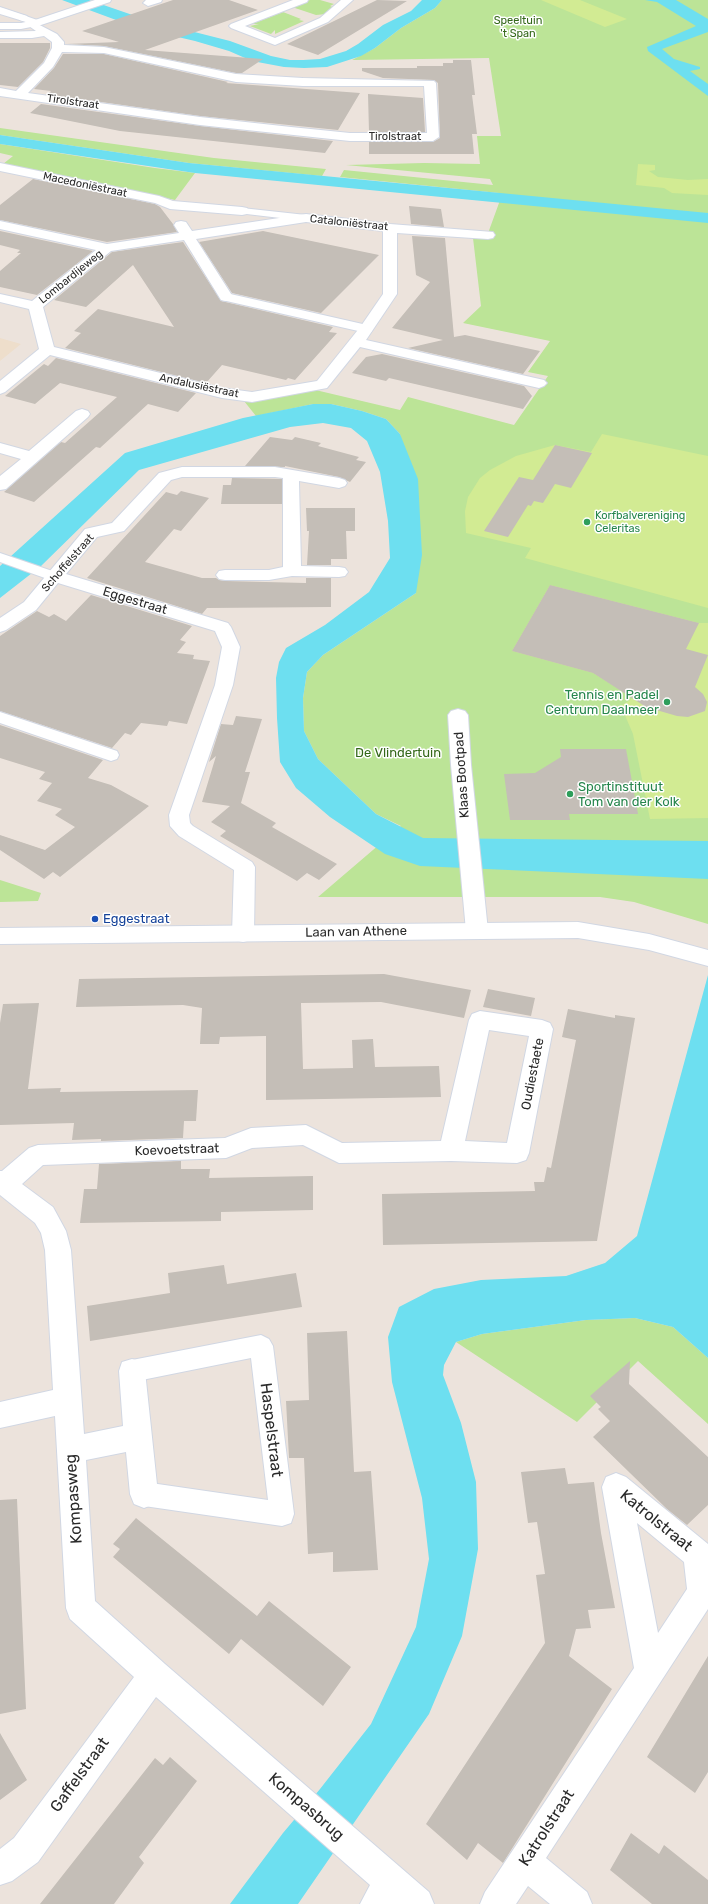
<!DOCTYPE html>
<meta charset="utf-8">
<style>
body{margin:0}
canvas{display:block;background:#ece3dc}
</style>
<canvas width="708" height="1904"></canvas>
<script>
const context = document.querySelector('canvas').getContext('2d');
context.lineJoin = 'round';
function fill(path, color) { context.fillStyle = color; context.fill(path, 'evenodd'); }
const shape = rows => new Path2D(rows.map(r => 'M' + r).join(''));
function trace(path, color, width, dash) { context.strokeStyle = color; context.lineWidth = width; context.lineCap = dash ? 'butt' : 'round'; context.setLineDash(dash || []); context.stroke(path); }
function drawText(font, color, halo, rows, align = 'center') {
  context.font = font + ' Rubik,sans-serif'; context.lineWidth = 3; context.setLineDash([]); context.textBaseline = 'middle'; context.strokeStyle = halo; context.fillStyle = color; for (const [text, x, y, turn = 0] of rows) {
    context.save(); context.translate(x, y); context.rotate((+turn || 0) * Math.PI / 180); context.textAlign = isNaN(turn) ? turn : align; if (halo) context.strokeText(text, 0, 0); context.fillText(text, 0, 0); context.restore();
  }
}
fill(shape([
 [0,338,21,344,0,361]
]), '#eedecb');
fill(shape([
 [310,0,320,0,334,4,330,6,335,8,326,14,316,15,292,7],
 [442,0,708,0,708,924,634,902,600,897,318,897,401,826,376,814,318,759,304,731,303,698,307,672,323,655,416,593,400,434,386,419,362,411,331,404,313,404,256,416,244,401,307,388,400,410,408,397,514,425,548,376,528,372,550,341,463,323,481,306,473,238,485,239,487,236,499,203,499,193,340,177,344,170,493,185,490,179,346,165,424,163,480,164,477,136,501,136,489,58,352,60,375,48,401,28,435,8],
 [283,12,301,19,299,20,304,21,275,34,275,30,271,34,250,26,259,24,252,24],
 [0,128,214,158,326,169,322,176,189,163,0,135],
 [0,144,155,168,195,173,175,200,3,164,13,156,0,153],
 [0,880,41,893,38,901,0,902],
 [635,1318,673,1327,708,1358,708,1424,638,1361,577,1422,456,1342,482,1334,586,1320]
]), '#bce497');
fill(shape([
 [541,0,580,0,627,19,605,27],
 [638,164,655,165,655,170,649,171,658,177,688,180,708,179,708,195,672,193,664,188,636,185],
 [602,434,708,456,708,608,525,558,531,548,466,533,465,511,468,497,480,478,490,470,516,456,555,445,591,452],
 [550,585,699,623,708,623,708,818,650,819,633,734,621,706,633,698,593,673,512,651]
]), '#d2eb93');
fill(shape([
 [62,0,89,0,147,20,230,41,271,56,290,60,303,60,320,59,346,51,358,44,383,25,411,11,422,0,442,0,435,8,401,28,375,48,361,56,327,67,304,68,284,67,252,61,229,51,195,41,135,27],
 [645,0,676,0,708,19,708,32,662,49,674,59,700,67,700,69,690,71,708,84,708,96,648,51,647,47,696,26,657,2],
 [0,135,189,163,708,213,708,223,195,173,0,144],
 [313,404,331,404,362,411,386,419,400,434,418,479,422,555,416,593,323,655,307,672,303,698,304,731,318,759,376,814,423,838,708,841,708,879,420,866,385,854,330,817,296,788,280,762,277,718,276,678,279,662,286,648,325,625,369,592,390,558,388,521,380,472,367,441,351,428,323,423,290,427,139,470,41,566,0,598,0,566,125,453,243,418],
 [708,975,708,1358,673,1327,635,1318,586,1320,482,1334,456,1342,444,1365,443,1375,461,1423,476,1482,478,1549,462,1636,429,1714,298,1904,230,1904,283,1833,320,1789,371,1724,416,1627,429,1559,422,1498,392,1382,388,1337,399,1307,434,1289,481,1280,566,1276,605,1263,637,1236]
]), '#6ddff0');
fill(shape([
 [173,0,229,0,258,10,145,50,263,59,242,73,236,73,104,46,66,44,119,42,82,31],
 [377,0,407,1,318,55,287,44],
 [0,43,50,43,50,48,43,62,18,87,0,85],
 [63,54,104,54,228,82,226,83,360,93,338,130,200,116,52,95,53,94,49,93,51,91,34,89,54,68],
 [453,60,471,60,475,95,472,95,477,134,472,134,474,154,369,154,369,142,433,142,440,138,438,83,434,80,383,78,362,71,362,68,417,68,417,66,443,66,443,63,453,63],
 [368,94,423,98,425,132,369,132],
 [41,104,200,126,333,141,325,153,120,131,30,113],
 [33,179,155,204,160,207,173,224,177,232,107,242,0,220,0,205],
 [409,206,441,209,444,227,411,224],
 [0,231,93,251,37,295,0,287,0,271,21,253,17,253,20,250,0,245],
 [263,231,379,255,321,313,232,293,199,242],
 [412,236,445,238,454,337,465,335,540,351,523,374,408,348,443,340,392,328,430,282,416,275],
 [183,242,221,301,333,327,329,332,337,333,295,380,288,378,286,380,222,365,206,383,65,348,81,333,74,331,98,309,174,327,133,265,86,307,54,300,112,252],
 [382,354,524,386,532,396,523,409,389,378,386,381,352,373,366,357],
 [56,358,196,393,178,412,148,404,100,448,96,447,34,502,4,492,61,442,65,443,117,397,60,383,35,404,5,396,44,364,48,366],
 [270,437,292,440,295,437,321,443,318,446,359,457,356,460,366,462,350,482,339,477,285,466,285,467,245,466],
 [555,445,592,453,571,488,555,484,543,503,534,501,531,506,528,505,508,537,484,531,519,477,533,480],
 [232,478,282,479,282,504,221,504,223,485,231,485],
 [181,491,209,498,181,531,174,529,145,562,202,578,216,578,219,580,225,581,306,583,306,578,331,578,331,607,207,608,202,614,87,578,166,492,177,495],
 [306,508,355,508,355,531,346,531,347,559,331,559,331,565,307,565,309,531,307,531],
 [550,585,699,623,686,649,708,655,695,687,703,694,707,702,705,711,688,717,677,716,646,707,593,673,512,651],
 [91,595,192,626,180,640,186,642,177,653,194,655,193,659,210,661,187,724,169,721,167,726,141,723,131,735,125,733,112,748,0,711,0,636,37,611,49,617,54,614,66,621],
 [236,716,262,719,245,772,250,772,241,803,276,823,272,827,337,864,319,880,307,873,297,881,220,836,226,831,211,822,230,806,202,802,216,756,209,762,221,724,233,725],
 [0,725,103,760,88,778,111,785,149,806,60,877,53,872,44,879,0,850,0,835,45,850,75,827,55,815,62,809,37,801,52,783,39,779,45,772,0,758],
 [560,749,626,749,638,814,569,814,570,820,510,820,504,774,535,773,561,757],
 [384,974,471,990,464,1018,381,1002,301,1003,303,1069,353,1068,352,1040,373,1039,375,1067,439,1066,441,1097,266,1100,266,1036,220,1037,219,1044,200,1044,202,1008,183,1005,76,1007,79,979],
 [488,989,535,998,531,1016,483,1007],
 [39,1003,28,1089,61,1088,60,1092,198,1090,196,1121,184,1121,183,1138,101,1141,101,1139,72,1140,74,1123,0,1125,0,1023,3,1004],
 [568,1009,615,1018,615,1015,635,1018,597,1241,383,1245,382,1194,535,1191,534,1182,544,1182,547,1167,551,1168,576,1040,562,1037],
 [181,1161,181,1169,210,1169,209,1178,313,1176,313,1210,221,1212,221,1221,80,1223,84,1189,97,1189,99,1164],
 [224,1265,227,1284,296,1273,302,1307,90,1341,87,1306,170,1293,168,1273],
 [347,1331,354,1472,371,1471,378,1570,333,1572,333,1552,308,1554,304,1458,289,1458,286,1401,309,1400,307,1333],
 [630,1361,629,1384,708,1457,708,1505,687,1525,667,1509,593,1437,610,1421,598,1409,601,1407,590,1396],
 [565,1468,568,1484,594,1482,601,1533,615,1608,588,1610,591,1628,576,1629,569,1656,612,1689,503,1863,478,1843,467,1860,426,1824,545,1643,536,1575,545,1574,537,1522,528,1523,521,1472],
 [17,1499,26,1709,0,1714,0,1500],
 [136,1518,257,1616,269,1601,351,1667,323,1706,241,1639,229,1654,113,1557,120,1549,113,1544],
 [708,1656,708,1772,695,1793,647,1757],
 [0,1733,27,1780,0,1800],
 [170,1757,197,1781,139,1857,144,1863,114,1904,40,1904,155,1758,163,1765],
 [631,1833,659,1854,664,1845,708,1880,708,1904,652,1904,610,1870]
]), '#c4beb7');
const pedestrian = shape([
 [23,15,40,21,42,23,37,26,20,20,18,18,20,16,23,15],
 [242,208,306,215,312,218,306,221,238,213,236,211,238,209,242,208],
 [226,293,367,325,371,326,373,329,371,332,367,333,222,300,220,297,226,293],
 [0,553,61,574,64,577,61,580,56,582,0,562,0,553],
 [0,712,117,751,119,755,117,759,111,761,0,723,0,712],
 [261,1335,269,1339,273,1346,294,1514,291,1523,282,1526,144,1506,135,1502,132,1494,135,1486,144,1482,268,1500,251,1358,132,1382,124,1379,120,1371,124,1363,132,1360,261,1335]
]);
const minor = shape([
 [162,0,161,2,148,6,143,3,146,0,162,0],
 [293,0,308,0,307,2,245,26,275,38,320,18,341,0,353,0,328,22,275,45,231,28,229,26,231,24,293,0],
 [0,7,27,16,28,18,23,21,0,14,0,7],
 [32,21,57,34,64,42,64,45,104,47,236,74,303,78,434,81,436,83,439,137,433,141,350,141,200,125,0,96,0,88,16,91,44,63,52,48,52,42,44,36,32,38,0,38,0,32,36,31,26,24,32,21],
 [62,52,104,53,236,82,303,86,424,86,427,133,350,133,291,127,200,117,28,93,53,67,62,52],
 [0,163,159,196,173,201,242,207,247,208,249,211,247,214,242,215,170,209,155,203,0,171,0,163],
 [306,214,390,224,493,232,495,235,493,238,488,239,397,233,397,294,366,340,544,380,547,383,544,386,539,388,360,347,327,388,252,402,222,398,50,355,5,392,0,394,0,381,39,349,29,309,0,302,0,294,32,301,96,250,0,229,0,221,107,244,179,233,174,225,176,222,181,221,186,222,192,231,306,214],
 [306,222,383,231,383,294,361,326,317,381,252,392,222,388,54,347,43,307,111,251,184,240,221,300,226,301,231,300,233,297,196,239,306,222],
 [82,409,88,411,90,414,88,417,6,489,0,490,0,476,21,459,0,453,0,443,29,451,76,411,82,409],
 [182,467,275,467,339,478,345,480,347,483,345,486,339,488,299,481,301,566,339,567,345,568,348,572,345,576,339,577,292,576,269,580,225,580,219,579,216,575,219,571,225,570,269,570,283,567,283,478,275,477,182,477,171,480,124,531,97,537,66,574,228,623,231,627,240,647,233,685,189,815,190,823,193,826,252,862,255,867,254,934,251,940,243,942,235,940,232,934,234,870,179,836,170,826,169,815,215,685,222,647,215,631,58,583,36,610,6,630,0,632,0,618,24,602,85,529,112,523,159,473,182,467],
 [458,709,465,711,468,715,471,765,488,931,485,937,477,939,469,937,466,931,451,765,448,715,451,711,458,709],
 [480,1011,542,1020,550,1023,553,1029,529,1153,526,1160,517,1163,451,1161,339,1163,303,1145,252,1148,226,1158,43,1165,22,1184,53,1207,66,1231,71,1250,84,1434,123,1426,119,1371,122,1362,132,1359,142,1362,145,1371,158,1494,154,1504,144,1508,134,1504,130,1494,126,1452,86,1460,95,1601,165,1664,429,1892,434,1904,360,1904,370,1885,156,1697,38,1862,12,1881,0,1885,0,1849,14,1838,134,1677,70,1619,66,1608,55,1416,0,1428,0,1402,53,1390,45,1250,41,1233,35,1223,0,1195,0,1171,2,1171,29,1148,38,1145,225,1138,251,1128,306,1125,342,1143,441,1141,469,1020,472,1014,480,1011],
 [489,1030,529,1036,507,1143,465,1141,489,1030],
 [616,1473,626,1477,708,1544,708,1609,546,1858,587,1892,592,1904,550,1904,528,1886,516,1904,480,1904,485,1892,634,1668,602,1487,606,1477,616,1473],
 [637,1523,684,1562,687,1589,658,1633,637,1523]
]);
const tertiary = shape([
 [95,0,111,0,110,2,41,25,21,29,0,29,0,23,21,23,35,20,95,0],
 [578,922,649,934,708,950,708,966,649,950,578,938,0,944,0,928,578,922]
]);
trace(pedestrian, '#d1d7e3', 2);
trace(minor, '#d1d7e3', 2);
trace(tertiary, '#d1d7e3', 2);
fill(pedestrian, '#fff');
fill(minor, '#fff');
fill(tertiary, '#fff');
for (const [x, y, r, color] of [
 [587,522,4,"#2e9e5b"],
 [667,702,4,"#2e9e5b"],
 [570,794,4,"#2e9e5b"],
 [95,919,4,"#1a4fb4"]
]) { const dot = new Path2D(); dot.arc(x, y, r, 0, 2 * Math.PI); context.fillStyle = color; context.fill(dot); trace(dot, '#fff', 1.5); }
drawText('11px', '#346819', '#fff', [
 ["Speeltuin",518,21],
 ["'t Span",518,34]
]);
drawText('11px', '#2a2a2a', '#fff', [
 ["Tirolstraat",73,102,8],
 ["Tirolstraat",395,137],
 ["Macedoniëstraat",85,185,12],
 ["Cataloniëstraat",349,223,6],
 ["Lombardijeweg",71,277,-39],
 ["Andalusiëstraat",199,386,12],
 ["Schoffelstraat",68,563,-49]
]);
drawText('11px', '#27864d', '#fff', [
 ["Korfbalvereniging",595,516],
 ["Celeritas",595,529]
], 'left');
drawText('13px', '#2a2a2a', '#fff', [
 ["Eggestraat",135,601,17],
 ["Klaas Bootpad",462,775,-94],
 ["Laan van Athene",356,932,-1],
 ["Oudiestaete",533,1074,-79],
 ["Koevoetstraat",177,1150,-2]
]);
drawText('13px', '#27864d', '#fff', [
 ["Tennis en Padel",659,695],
 ["Centrum Daalmeer",659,710],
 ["Sportinstituut",578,787,"left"],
 ["Tom van der Kolk",578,802,"left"]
], 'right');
drawText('13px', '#346819', '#fff', [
 ["De Vlindertuin",398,753]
]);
drawText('13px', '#164399', '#fff', [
 ["Eggestraat",103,919]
], 'left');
drawText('16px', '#2a2a2a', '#fff', [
 ["Haspelstraat",271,1430,83],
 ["Kompasweg",74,1499,-94],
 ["Katrolstraat",656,1521,39],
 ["Gaffelstraat",80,1775,-54],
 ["Kompasbrug",306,1807,41],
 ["Katrolstraat",547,1828,-57]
]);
</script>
